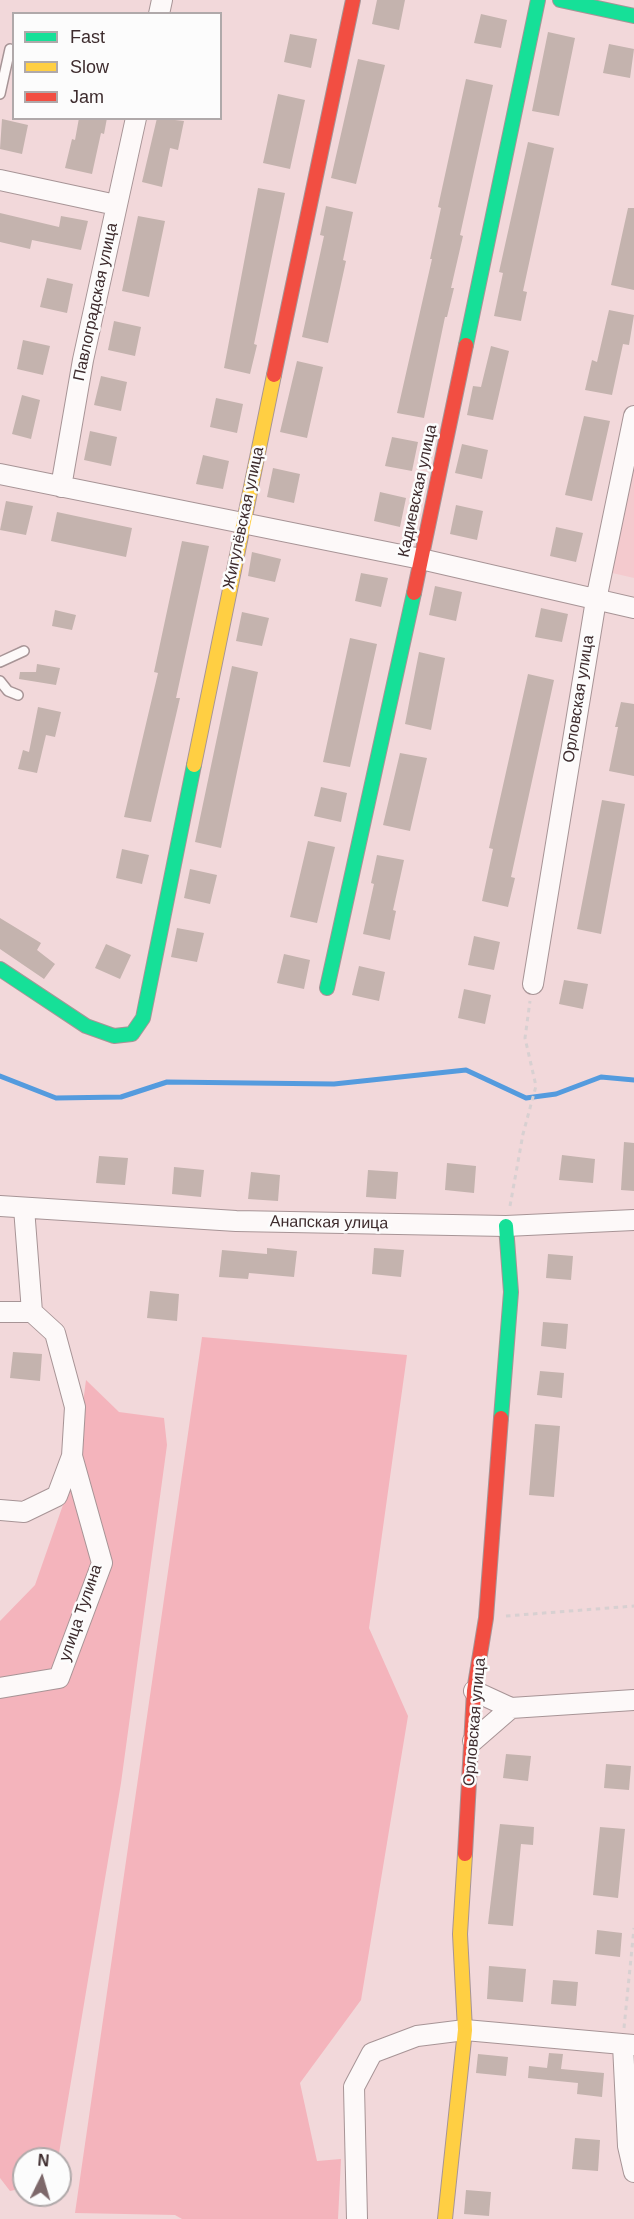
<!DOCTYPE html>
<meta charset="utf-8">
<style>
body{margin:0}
#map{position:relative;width:634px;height:2219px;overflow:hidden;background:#f2d8da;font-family:Arial,sans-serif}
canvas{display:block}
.legend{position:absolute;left:12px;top:12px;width:210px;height:108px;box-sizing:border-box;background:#fcfcfc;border:2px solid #b0a9aa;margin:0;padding:8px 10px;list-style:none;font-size:18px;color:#3e2c2e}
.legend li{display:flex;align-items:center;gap:12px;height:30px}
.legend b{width:30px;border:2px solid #b0a9aa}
.north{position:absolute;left:12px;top:2147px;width:60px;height:60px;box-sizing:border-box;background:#fcfcfc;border:2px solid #b0a9aa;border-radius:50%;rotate:5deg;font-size:16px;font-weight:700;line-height:24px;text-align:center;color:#3e2c2e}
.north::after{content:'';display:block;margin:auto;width:21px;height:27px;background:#7d686a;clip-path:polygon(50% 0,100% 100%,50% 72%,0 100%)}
</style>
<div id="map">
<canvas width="634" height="2219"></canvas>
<ul class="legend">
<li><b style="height:8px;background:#16e098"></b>Fast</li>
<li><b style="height:8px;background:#ffcf43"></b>Slow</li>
<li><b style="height:8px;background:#f24e42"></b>Jam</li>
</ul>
<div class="north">N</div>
</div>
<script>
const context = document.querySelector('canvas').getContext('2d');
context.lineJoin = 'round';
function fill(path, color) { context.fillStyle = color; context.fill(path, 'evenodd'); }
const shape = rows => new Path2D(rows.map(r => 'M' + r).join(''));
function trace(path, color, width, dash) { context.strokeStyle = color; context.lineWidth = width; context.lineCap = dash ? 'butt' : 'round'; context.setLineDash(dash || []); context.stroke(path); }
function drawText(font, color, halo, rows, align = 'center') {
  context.font = font + ' Arial,sans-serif'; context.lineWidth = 5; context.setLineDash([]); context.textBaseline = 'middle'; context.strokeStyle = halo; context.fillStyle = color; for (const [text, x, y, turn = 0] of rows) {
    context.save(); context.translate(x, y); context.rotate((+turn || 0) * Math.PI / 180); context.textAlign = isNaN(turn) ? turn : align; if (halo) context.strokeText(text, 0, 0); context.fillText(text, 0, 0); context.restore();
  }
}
fill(shape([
 [634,444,634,578,608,572]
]), '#f4cace');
fill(shape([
 [202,1337,407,1355,369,1628,408,1716,361,2000,300,2083,317,2161,341,2159,338,2219,182,2219,175,2215,75,2213],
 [86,1380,119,1412,164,1418,167,1445,121,1783,58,2159,24,2159,24,2188,10,2191,0,2178,0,1621,35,1585,64,1502,78,1442]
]), '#f4b4bc');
trace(shape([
 [0,1076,56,1098,121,1097,167,1082,334,1084,466,1070,526,1098,556,1094,601,1077,634,1080]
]), '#549bde', 5);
fill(shape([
 [377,0,405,0,399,30,372,24],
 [481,14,507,20,501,48,474,43],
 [548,32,575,38,559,116,532,111],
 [290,34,317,39,311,68,284,62],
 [609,44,634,49,630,78,603,73],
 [358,59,385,65,356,184,331,178],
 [466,79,493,85,460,235,463,236,451,288,454,288,447,317,445,317,424,418,397,413,432,259,430,259,441,208,438,207],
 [278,94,305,100,290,169,263,163],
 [79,118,107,118,104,134,101,133,92,174,65,168,72,139,75,140],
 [157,118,184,121,178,150,170,148,162,187,142,182],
 [2,119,28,125,22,154,0,149],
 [528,142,554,148,523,291,527,292,521,321,494,316,503,273,499,272],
 [258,188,285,193,254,344,257,345,250,374,224,368],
 [326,206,353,212,343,260,346,261,328,343,302,337,324,236,320,235],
 [628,208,634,208,634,290,611,285],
 [0,213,59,227,61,216,88,221,81,250,32,240,30,249,0,242],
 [138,216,165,221,149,297,122,291],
 [47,278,73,284,67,313,40,307],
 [609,310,634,315,629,345,623,344,612,395,585,390,592,360,597,362],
 [114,321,141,327,135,356,108,350],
 [23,340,50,346,43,375,17,369],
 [491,346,509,351,493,420,467,415,473,386,481,387],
 [297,361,323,367,307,438,280,432],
 [101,376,127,382,121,411,94,405],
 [22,395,40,400,31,439,12,434],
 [216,398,243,404,237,433,210,427],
 [584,416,610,421,592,501,565,495],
 [90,431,117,437,111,466,84,460],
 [392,437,418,442,412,471,385,466],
 [462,444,488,450,482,479,455,473],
 [203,455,229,461,223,489,196,484],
 [273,468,300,474,294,503,267,497],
 [380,492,406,498,400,527,374,521],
 [6,501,33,506,26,535,0,530],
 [456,505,483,511,477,540,450,534],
 [57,512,132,528,126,557,51,541],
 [556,527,583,533,576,562,550,556],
 [182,541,209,546,176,698,180,698,151,822,124,817,158,673,154,672],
 [252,552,281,559,275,582,248,576],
 [361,573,388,578,381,607,355,601],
 [435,586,462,592,456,621,429,615],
 [541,608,568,614,562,642,535,637],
 [55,610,76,615,72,630,52,626],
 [242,612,269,618,262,646,236,641],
 [350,638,377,644,350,767,323,762],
 [419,652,445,658,431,730,405,724],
 [37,664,60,668,56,685,19,679,20,672,36,672],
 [232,666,258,672,221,848,195,842],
 [528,674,554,680,511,877,515,878,508,907,482,901,493,849,489,848],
 [621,702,634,704,634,776,609,771,618,727,615,727],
 [38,707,61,712,55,737,46,735,37,773,18,769,23,750,29,752],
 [400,753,427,758,410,831,383,825],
 [321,787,347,793,341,822,314,816],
 [602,800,625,804,601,934,577,929],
 [308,841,335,847,317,923,290,917],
 [122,849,149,855,142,884,116,878],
 [377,855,404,860,393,910,396,911,390,940,363,934,374,884,371,883],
 [190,869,217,875,210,904,184,898],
 [0,918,41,943,37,950,55,964,44,979,0,949],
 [177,928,204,933,197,962,171,957],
 [474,936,500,942,494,970,468,965],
 [106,944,131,955,120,979,95,968],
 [284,954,310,960,304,989,277,983],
 [359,966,385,972,379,1001,352,995],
 [564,980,588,984,583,1009,559,1004],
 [464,989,491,995,485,1024,458,1018],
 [624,1142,634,1143,634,1191,621,1190],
 [562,1155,595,1159,593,1183,559,1180],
 [99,1156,128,1158,125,1185,96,1183],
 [447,1163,476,1166,474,1193,445,1190],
 [174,1167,204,1170,201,1197,172,1194],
 [368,1170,398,1172,396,1199,366,1197],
 [251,1172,280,1175,278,1201,248,1199],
 [267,1248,297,1251,294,1277,249,1273,248,1279,219,1277,222,1250,267,1254],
 [374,1248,404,1250,401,1277,372,1274],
 [548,1254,573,1256,571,1280,546,1278],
 [150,1291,179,1294,177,1321,147,1318],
 [543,1322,568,1324,566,1349,541,1346],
 [13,1352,42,1354,40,1381,10,1378],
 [540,1371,564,1373,562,1398,537,1395],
 [535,1424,560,1426,554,1497,529,1495],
 [506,1754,531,1756,528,1781,503,1778],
 [606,1764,631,1766,629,1790,604,1788],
 [500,1824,534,1827,533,1845,521,1844,513,1926,488,1924],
 [600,1827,625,1829,618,1898,593,1895],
 [597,1930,622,1933,620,1957,595,1954],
 [489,1966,526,1969,523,2002,487,1999],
 [553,1980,578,1982,576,2006,551,2004],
 [549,2053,563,2054,561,2069,604,2073,602,2097,577,2094,578,2083,528,2078,529,2066,547,2068],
 [478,2054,508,2057,506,2076,476,2073],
 [575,2138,600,2140,598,2171,572,2169],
 [466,2190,491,2192,489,2216,464,2214]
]), '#c4b3ae');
const lane = shape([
 [0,94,10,49],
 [0,662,24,651],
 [0,681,8,691,18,695]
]);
const street = shape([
 [159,14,162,0],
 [0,180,116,205],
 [0,474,421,559,634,608],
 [61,487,83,360,136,118],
 [533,984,596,600,634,416],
 [0,1206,236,1221,506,1226,634,1220],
 [0,1312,32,1312],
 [0,1510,24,1512,57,1496,72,1456,75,1407,55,1333,32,1312,24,1208],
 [0,1688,59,1678,102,1563,72,1456],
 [474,1691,511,1708],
 [473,1741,511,1708,634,1700],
 [623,2045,628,2146,634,2172],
 [357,2219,354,2087,372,2053,417,2036,465,2030,634,2045]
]);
const fast = shape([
 [560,0,634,16],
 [466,345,538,0],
 [0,969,86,1026,114,1036,132,1034,143,1018,194,765],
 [327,988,414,593],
 [501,1418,511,1292,506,1226]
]);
const slow = shape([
 [194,765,274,375],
 [445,2219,465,2030,460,1934,465,1854]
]);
const jam = shape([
 [274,375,353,0],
 [414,593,466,345],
 [465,1854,474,1691,486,1618,501,1418]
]);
trace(lane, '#a79496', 12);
trace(street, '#a79496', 22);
trace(fast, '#a79496', 16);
trace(slow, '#a79496', 16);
trace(jam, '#a79496', 16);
trace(shape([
 [510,1206,523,1134,536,1086,525,1038,530,1001],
 [506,1616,634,1606],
 [624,2028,634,1928]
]), '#d8d0d1', 3, [4.5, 4.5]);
trace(lane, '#fdf9f9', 9);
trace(street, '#fdf9f9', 20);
trace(fast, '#16e098', 14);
trace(slow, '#ffcf43', 14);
trace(jam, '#f24e42', 14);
drawText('16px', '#3e2c2e', '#fcfcfc', [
 ["Павлоградская улица",96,302,-78],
 ["Кадиевская улица",418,491,-78],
 ["Жигулёвская улица",244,518,-78],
 ["Орловская улица",579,699,-81],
 ["Анапская улица",329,1223,1],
 ["улица Тулина",81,1613,-71],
 ["Орловская улица",475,1722,-85]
]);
</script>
